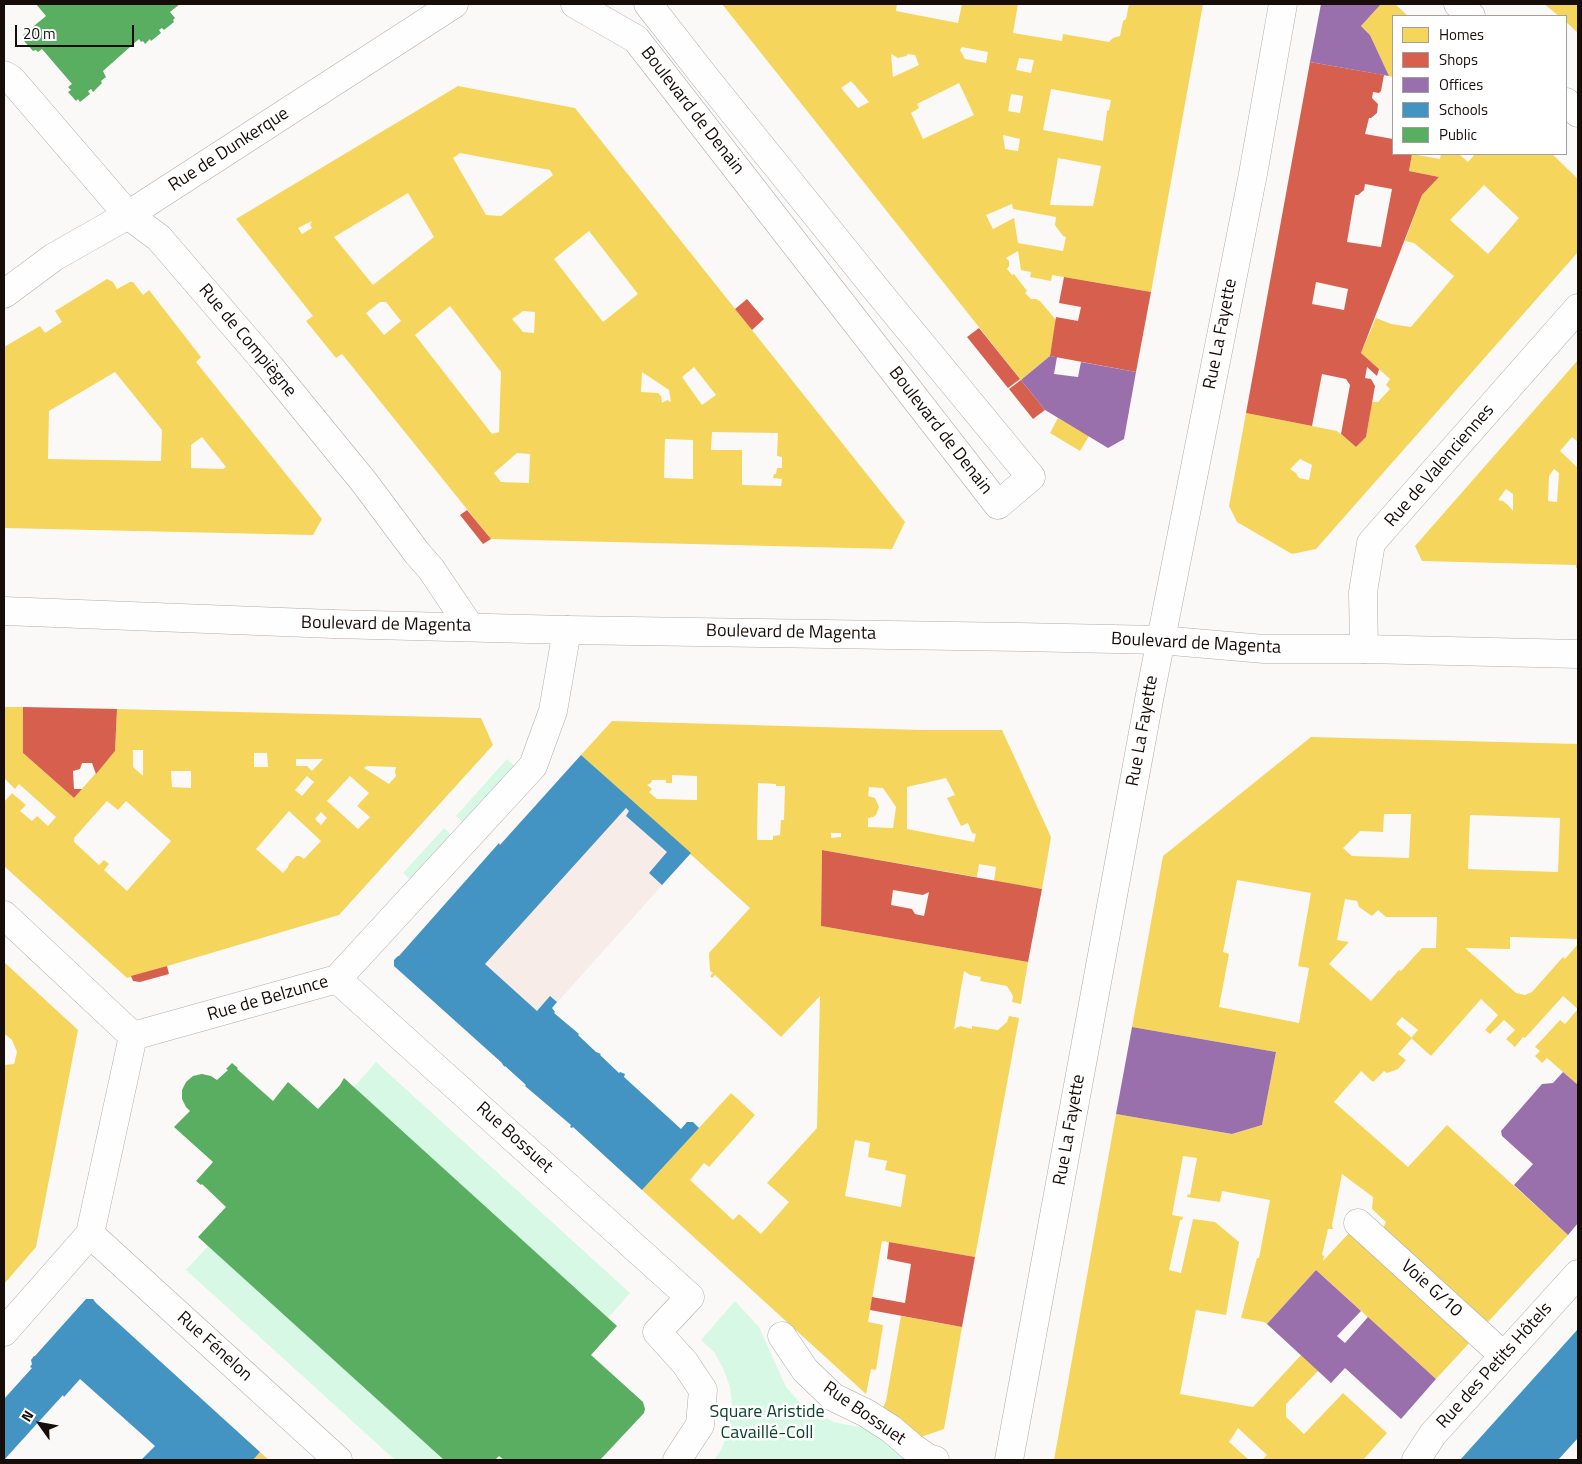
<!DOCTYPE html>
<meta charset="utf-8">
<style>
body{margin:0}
#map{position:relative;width:1582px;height:1464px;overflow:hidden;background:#fbf9f7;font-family:"Titillium Web",sans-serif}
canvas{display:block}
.frame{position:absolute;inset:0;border:5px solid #160d09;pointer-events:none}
.legend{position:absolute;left:1392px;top:15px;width:175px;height:140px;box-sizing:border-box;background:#fff;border:1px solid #a29e9d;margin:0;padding:6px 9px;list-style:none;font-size:15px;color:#160d09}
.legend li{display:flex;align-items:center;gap:10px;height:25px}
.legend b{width:25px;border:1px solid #a29e9d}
.north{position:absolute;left:15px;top:1399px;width:50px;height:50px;-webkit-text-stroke:4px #fff;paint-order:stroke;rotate:302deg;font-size:14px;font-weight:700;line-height:20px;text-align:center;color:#160d09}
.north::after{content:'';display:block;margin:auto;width:18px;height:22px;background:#160d09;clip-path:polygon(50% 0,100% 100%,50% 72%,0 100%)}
.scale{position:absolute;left:15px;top:25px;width:119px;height:22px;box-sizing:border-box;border:2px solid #160d09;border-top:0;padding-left:6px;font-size:15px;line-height:18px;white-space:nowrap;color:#160d09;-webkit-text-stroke:4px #fff;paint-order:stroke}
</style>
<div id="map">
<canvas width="1582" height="1464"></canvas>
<div class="frame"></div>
<ul class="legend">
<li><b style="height:14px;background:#f6d55c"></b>Homes</li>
<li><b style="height:14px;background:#d6604d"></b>Shops</li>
<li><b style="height:14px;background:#9970ab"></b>Offices</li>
<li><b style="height:14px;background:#4393c3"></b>Schools</li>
<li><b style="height:14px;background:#5aae61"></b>Public</li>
</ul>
<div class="north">N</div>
<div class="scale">20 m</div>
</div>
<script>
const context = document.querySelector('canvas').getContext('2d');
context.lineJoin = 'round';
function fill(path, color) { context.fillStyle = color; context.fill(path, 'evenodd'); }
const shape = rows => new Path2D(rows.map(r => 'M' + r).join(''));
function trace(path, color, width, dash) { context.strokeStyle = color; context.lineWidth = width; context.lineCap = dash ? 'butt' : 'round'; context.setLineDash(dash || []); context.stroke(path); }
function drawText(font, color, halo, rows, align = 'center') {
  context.font = font + ' "Titillium Web",sans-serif'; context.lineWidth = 5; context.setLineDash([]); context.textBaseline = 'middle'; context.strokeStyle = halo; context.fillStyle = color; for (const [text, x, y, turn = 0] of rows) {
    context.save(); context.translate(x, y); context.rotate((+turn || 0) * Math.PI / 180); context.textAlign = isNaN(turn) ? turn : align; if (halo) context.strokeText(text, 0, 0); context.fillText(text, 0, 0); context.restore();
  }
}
fill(shape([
 [581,755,691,853,504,1062,398,970,394,966,394,960]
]), '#f8ece9');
fill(shape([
 [507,759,519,770,468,827,456,816],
 [444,828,457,840,416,885,403,873],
 [376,1062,630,1293,608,1318,354,1087],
 [208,1246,221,1257,444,1460,395,1460,186,1270],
 [735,1301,759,1327,786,1387,802,1405,834,1422,873,1430,908,1460,714,1460,721,1450,729,1429,732,1405,730,1387,723,1368,714,1352,701,1340]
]), '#d6f8e4');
fill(shape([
 [722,4,897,4,896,11,958,23,962,4,1018,4,1013,33,1062,41,1063,34,1109,42,1113,38,1120,36,1123,21,1126,19,1129,4,1203,4,1151,292,1052,275,1051,281,1030,277,1031,272,1021,270,1018,251,1006,258,1009,261,1009,266,1007,269,1012,275,1014,274,1027,291,1025,293,1031,299,1036,299,1040,301,1056,320,1050,356,1021,380],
 [962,47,988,52,986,63,965,59,960,50],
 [891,54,898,58,906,56,908,54,915,55,919,65,893,77],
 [1019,58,1034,60,1031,73,1016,70],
 [851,81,869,102,858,108,841,88],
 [959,83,974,115,923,139,911,113,919,108,917,104],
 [1051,89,1111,100,1109,110,1107,111,1103,141,1043,130],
 [1011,94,1023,96,1020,113,1008,111],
 [1003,135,1020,139,1018,151,1005,149],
 [1058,158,1101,166,1093,206,1050,205],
 [1012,204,1013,209,1056,217,1055,225,1063,236,1066,237,1063,251,1018,243,1014,218,993,229,986,215],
 [1381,4,1395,4,1408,16,1393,16,1393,77,1389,76,1370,35,1361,26],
 [1544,4,1578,4,1578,33,1566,22,1566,16,1559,16],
 [458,86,575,108,905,522,892,549,491,539,342,354,336,358,306,321,313,316,236,219],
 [460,153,550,170,553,175,501,216,486,215,453,158],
 [408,193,434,237,373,285,334,237],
 [312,221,310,225,312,228,302,234,298,228],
 [589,231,638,294,603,322,554,259],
 [380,302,386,302,401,321,384,335,366,313],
 [450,306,501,372,499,432,492,434,415,335],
 [523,311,535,312,534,333,523,332,512,319],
 [694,367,716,395,702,405,682,377],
 [642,372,669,390,671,402,667,400,662,403,661,396,658,393,641,392],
 [712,432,778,433,777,456,782,457,782,468,777,468,776,474,774,474,773,478,782,479,781,486,742,485,742,450,711,450],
 [665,439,693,440,693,479,664,478],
 [517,453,530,454,529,483,501,482,494,473],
 [1412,154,1440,159,1441,154,1459,154,1468,162,1475,154,1552,154,1578,179,1578,252,1316,549,1292,554,1237,522,1229,506,1246,413,1337,431,1356,447,1366,437,1372,402,1378,402,1390,389,1386,385,1390,379,1361,353,1376,318,1391,324,1411,327,1454,276,1414,243,1405,241,1422,195,1439,177,1409,171],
 [1484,185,1519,218,1488,254,1450,220],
 [1300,459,1312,465,1309,480,1299,478,1296,473,1290,469],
 [107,279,113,282,117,289,130,282,133,282,143,295,149,290,201,357,196,362,322,519,313,535,4,528,4,347,40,326,45,333,62,322,55,311],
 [115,372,162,430,161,461,48,459,49,411],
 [202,437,226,467,223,469,191,468,191,445],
 [1578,360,1578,442,1572,437,1560,451,1578,468,1578,568,1576,568,1576,565,1422,561,1415,546],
 [1554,469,1559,473,1557,502,1548,501,1549,476],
 [1506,489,1513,494,1513,511,1508,505,1503,501,1498,500],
 [1058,418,1089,436,1080,451,1050,433],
 [4,707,23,707,23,753,74,798,115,751,117,709,481,718,493,745,339,915,127,978,4,866,4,802,12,793,26,805,20,811,32,821,37,816,48,826,56,817,19,784,15,789,4,778],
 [133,750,143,750,143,776,133,767],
 [254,753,267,753,268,767,254,767],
 [296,759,323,759,312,771,307,766,296,766],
 [367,766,396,767,395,772,396,776,389,784,364,768],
 [171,771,191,771,191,788,172,787],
 [307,776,314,782,302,796,295,790],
 [350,776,369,793,357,806,370,817,358,829,327,801],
 [107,801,118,810,126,801,171,841,127,891,104,870,109,864,104,860,99,865,74,842,74,838],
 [289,811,321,841,304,859,300,856,296,856,289,864,288,867,283,873,256,849],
 [321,812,327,818,321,825,315,819],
 [612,721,923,730,1002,730,1051,837,1042,889,994,881,996,867,979,864,977,877,822,850,821,926,1028,962,1021,1004,1012,1002,1013,996,1007,986,980,981,981,977,970,975,964,971,954,1029,960,1026,972,1029,972,1026,998,1030,1007,1022,1009,1016,1019,1018,975,1257,882,1241,868,1322,883,1325,876,1370,871,1369,866,1394,642,1190,731,1093,755,1115,709,1167,704,1163,690,1180,733,1220,739,1214,761,1234,789,1202,767,1183,817,1128,820,996,781,1037,715,975,712,978,710,976,713,973,710,971,709,953,750,908,581,755],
 [672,775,697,776,697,800,657,799,649,792,652,789,647,785,651,783,652,780,666,780,666,783,672,783],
 [946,778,955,795,947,798,961,826,968,823,972,833,976,834,974,842,907,829,907,787],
 [758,783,776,784,776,786,785,786,784,820,781,820,780,835,773,836,773,840,757,840],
 [869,787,883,788,896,807,893,828,868,827,868,818,873,817,876,815,879,807,875,798,868,796],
 [831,833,841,833,841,837,831,838],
 [855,1140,870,1143,868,1157,887,1161,885,1170,906,1175,901,1207,845,1196],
 [1311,737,1578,744,1578,939,1510,937,1510,949,1465,948,1516,993,1525,995,1532,992,1563,957,1565,959,1578,944,1578,1085,1547,1058,1542,1063,1535,1056,1540,1051,1535,1047,1560,1020,1565,1024,1578,1009,1563,996,1525,1038,1523,1037,1515,1047,1506,1039,1515,1030,1504,1020,1490,1034,1485,1030,1498,1015,1481,999,1431,1056,1411,1038,1418,1030,1402,1017,1396,1024,1412,1038,1398,1054,1406,1060,1398,1069,1387,1073,1384,1071,1373,1082,1361,1071,1334,1102,1408,1167,1447,1125,1568,1235,1487,1323,1383,1228,1386,1222,1372,1209,1373,1197,1342,1174,1332,1225,1333,1229,1328,1229,1322,1255,1324,1256,1323,1261,1350,1232,1471,1341,1436,1379,1316,1270,1267,1324,1264,1322,1241,1318,1257,1258,1259,1258,1270,1200,1222,1191,1220,1202,1187,1197,1188,1194,1190,1195,1197,1158,1183,1156,1172,1215,1183,1217,1182,1220,1180,1220,1169,1270,1181,1273,1193,1219,1215,1222,1239,1242,1226,1315,1196,1310,1180,1394,1253,1407,1301,1355,1318,1371,1286,1404,1286,1417,1304,1434,1343,1393,1387,1433,1363,1460,1262,1460,1267,1455,1238,1428,1229,1442,1249,1460,1054,1460,1116,1114,1232,1134,1262,1125,1276,1052,1132,1027,1163,856],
 [1384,814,1411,814,1409,858,1352,856,1343,848,1360,831,1383,832],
 [1470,815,1560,818,1558,872,1468,869],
 [1237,880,1311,893,1298,966,1309,968,1299,1023,1219,1007,1229,954,1223,952],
 [1345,899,1357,901,1359,907,1372,916,1378,910,1386,917,1437,917,1436,948,1422,948,1401,971,1399,970,1371,1001,1329,964,1349,942,1337,940],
 [4,962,78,1030,36,1247,4,1284,4,1065,14,1064,17,1052,12,1040,6,1035,4,1036],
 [901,1316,962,1327,944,1429,915,1439,882,1409,886,1401],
 [260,1452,269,1460,253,1460]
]), '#f6d55c');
fill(shape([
 [1310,62,1384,75,1381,91,1379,93,1373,92,1372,98,1378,104,1377,113,1371,118,1369,118,1365,134,1393,139,1393,154,1412,154,1409,171,1439,177,1422,195,1361,353,1379,369,1377,376,1367,367,1365,378,1371,379,1375,386,1366,437,1356,447,1341,434,1350,385,1346,379,1322,374,1312,426,1246,413],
 [1365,184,1392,189,1381,247,1347,242,1355,195,1358,195,1364,190],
 [1316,282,1348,289,1344,310,1312,304],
 [1064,277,1151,292,1136,372,1050,356,1056,317,1078,321,1081,307,1059,303],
 [747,299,764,319,752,330,735,309],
 [979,328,1020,379,1008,388,967,337],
 [1021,380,1045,410,1033,419,1009,389],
 [467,510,491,539,483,544,460,515],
 [23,707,117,709,115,751,96,774,92,763,82,763,80,769,73,771,74,789,82,789,74,798,23,753],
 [822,850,1042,889,1028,962,821,926],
 [893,890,923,895,929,892,924,916,915,914,912,909,891,905],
 [167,966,169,974,140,982,133,981,131,976],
 [889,1242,975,1257,962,1327,870,1310,872,1297,905,1303,911,1264,887,1259]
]), '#d6604d');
fill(shape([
 [1321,4,1381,4,1361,26,1370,35,1389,76,1310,62],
 [1050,356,1057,357,1054,374,1078,377,1081,362,1136,372,1124,439,1108,448,1045,410,1021,380],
 [1132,1027,1276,1052,1262,1125,1232,1134,1116,1114],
 [1563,1072,1578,1085,1578,1223,1568,1235,1514,1185,1533,1164,1502,1136,1501,1131,1542,1084,1553,1083],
 [1316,1270,1361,1311,1337,1336,1345,1343,1368,1317,1436,1379,1401,1419,1345,1368,1331,1383,1267,1324]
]), '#9970ab');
fill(shape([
 [581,755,691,853,662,885,649,873,667,852,626,816,629,811,626,808,485,964,537,1011,550,996,557,1002,552,1008,555,1012,554,1013,579,1034,578,1035,596,1052,601,1054,600,1055,619,1073,620,1072,625,1074,624,1077,681,1129,687,1122,693,1122,699,1128,642,1190,573,1127,572,1128,570,1127,571,1125,525,1086,526,1085,505,1066,505,1067,503,1065,502,1063,394,966,394,960,398,956,399,956,499,843,500,845],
 [86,1299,93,1299,96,1303,260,1452,253,1460,141,1460,155,1446,80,1379,64,1397,63,1395,4,1460,4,1399,32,1368,30,1367,32,1364,31,1360,34,1356,35,1356],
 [1578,1329,1578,1438,1558,1460,1460,1460]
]), '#4393c3');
fill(shape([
 [36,4,180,4,170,12,175,18,173,20,174,22,164,30,162,28,159,30,161,33,151,41,150,39,145,44,143,41,141,42,139,39,103,71,106,77,101,81,102,83,93,92,91,89,88,91,90,94,80,102,78,99,76,101,68,92,71,90,68,87,72,84,42,49,38,52,36,50,33,51,24,41,27,39,23,35,46,16],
 [232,1063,238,1068,237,1069,273,1101,288,1082,318,1109,340,1085,344,1078,617,1326,591,1355,643,1402,645,1409,644,1413,600,1460,504,1460,499,1456,495,1460,444,1460,198,1237,226,1207,202,1184,201,1185,196,1181,213,1162,174,1127,190,1111,186,1107,182,1099,182,1090,186,1082,193,1076,202,1074,211,1076,217,1080,228,1070,226,1069]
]), '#5aae61');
const minor = shape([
 [575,4,636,39,998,505,1031,477,880,294,705,77,648,4],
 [1458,4,1471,16],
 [4,75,11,79,128,215,159,238,270,367,364,482,417,553,431,569,470,627],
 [1566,102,1578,113],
 [4,294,54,257,128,215,454,4],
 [1364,649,1363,592,1371,543,1578,308],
 [4,915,133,1036],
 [337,979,690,1297,657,1332,685,1363,703,1390,700,1425,677,1460],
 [133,1036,337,979,533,766,553,711,567,630],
 [1358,1223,1504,1356],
 [90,1234,338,1460],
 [4,1332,90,1234,133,1036],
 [782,1336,805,1370,833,1397,866,1413,891,1429,912,1447,928,1458,935,1460],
 [1416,1460,1433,1434,1578,1274]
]);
const major = shape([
 [4,611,333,624,567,630,1019,637,1160,640,1264,649,1364,649,1578,654],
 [1009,1460,1149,700,1253,174,1283,4]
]);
trace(minor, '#b1aca9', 29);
trace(major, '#b1aca9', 29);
trace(minor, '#fefefe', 28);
trace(major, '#fefefe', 28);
drawText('18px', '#160d09', '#fff', [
 ["Boulevard de Denain",692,111,52],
 ["Rue de Dunkerque",229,150,-33],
 ["Rue La Fayette",1221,334,-79],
 ["Rue de Compiègne",247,341,50],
 ["Boulevard de Denain",940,431,52],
 ["Rue de Valenciennes",1440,466,-49],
 ["Boulevard de Magenta",386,625,1],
 ["Boulevard de Magenta",791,633,1],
 ["Boulevard de Magenta",1196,644,3],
 ["Rue La Fayette",1143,731,-80],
 ["Rue de Belzunce",268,999,-16],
 ["Rue La Fayette",1070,1130,-80],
 ["Rue Bossuet",514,1138,42],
 ["Voie G/10",1431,1289,42],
 ["Rue Fénelon",214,1347,42],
 ["Rue des Petits Hôtels",1495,1366,-48],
 ["Rue Bossuet",864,1414,35]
]);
drawText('18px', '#0a442c', '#fff', [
 ["Square Aristide",767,1413],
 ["Cavaillé-Coll",767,1434]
]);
</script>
